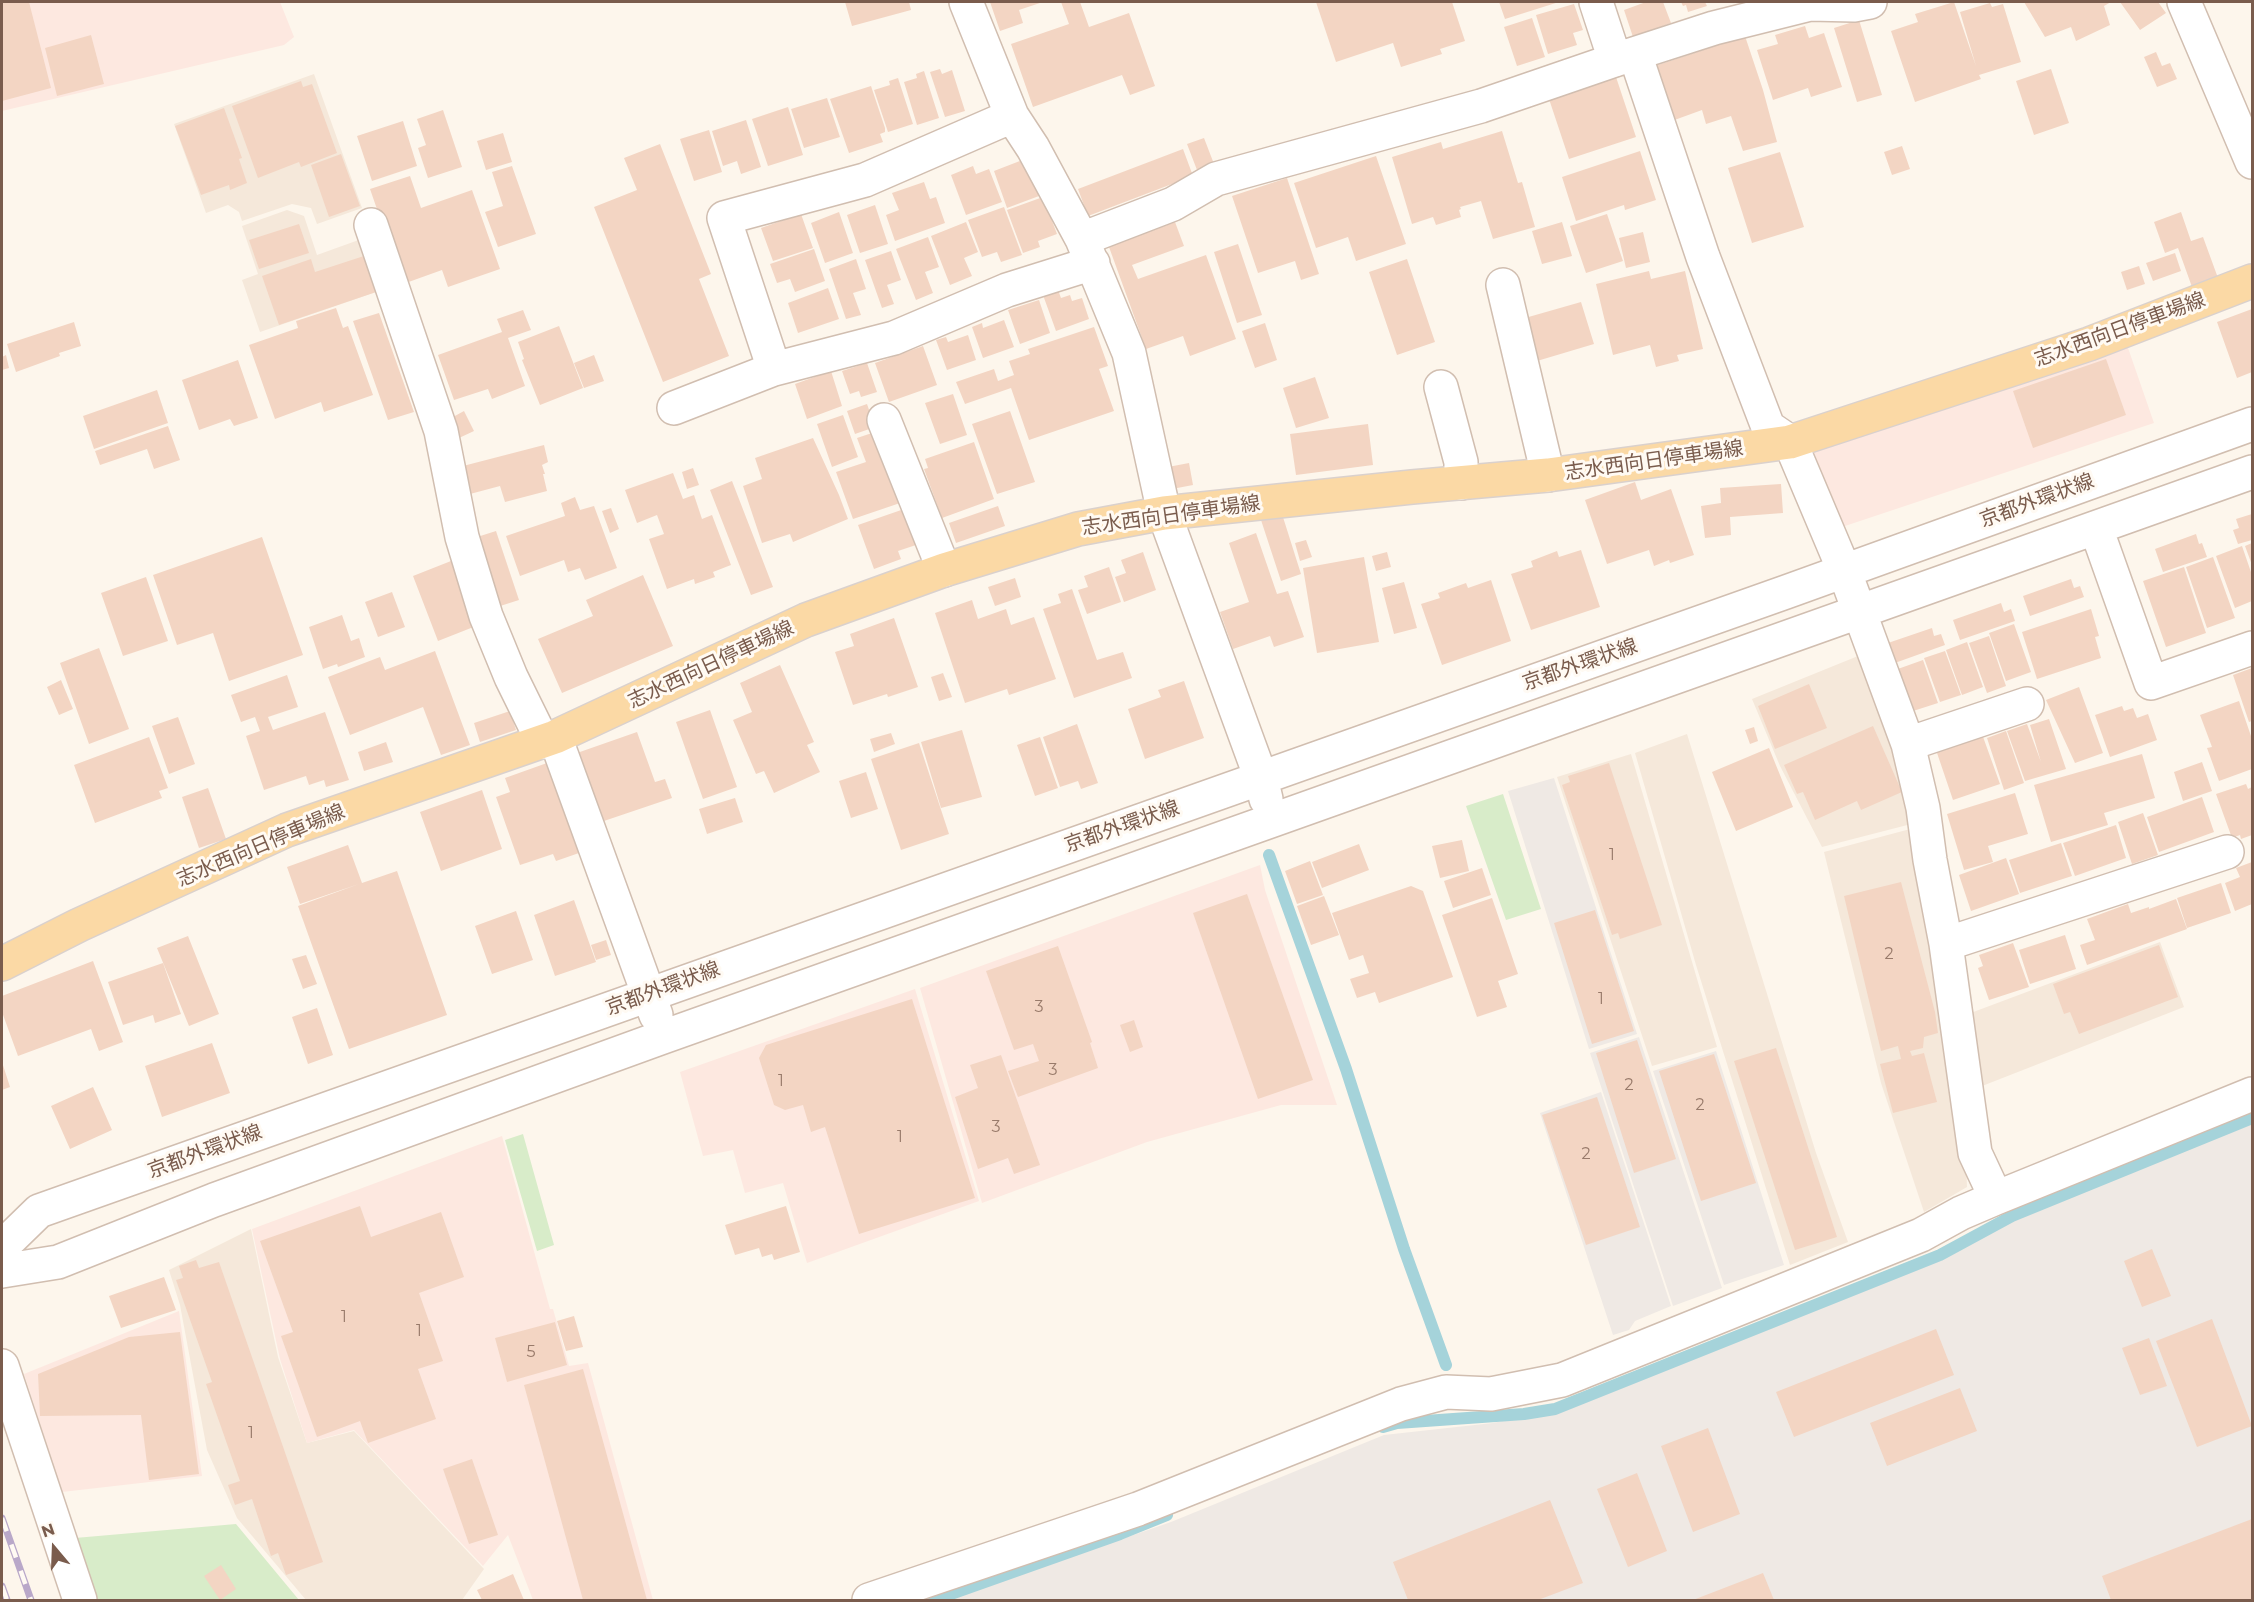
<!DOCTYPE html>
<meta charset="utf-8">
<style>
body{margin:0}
#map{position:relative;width:2254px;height:1602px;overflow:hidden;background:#fdf6ec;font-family:Montserrat,sans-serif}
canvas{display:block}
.frame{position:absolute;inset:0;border:3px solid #7a5c4d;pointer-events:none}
.north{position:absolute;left:24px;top:1518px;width:60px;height:60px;-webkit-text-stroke:4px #fffaf3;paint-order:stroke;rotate:341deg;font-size:16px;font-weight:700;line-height:24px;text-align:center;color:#7a5c4d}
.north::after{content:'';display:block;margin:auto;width:21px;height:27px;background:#7a5c4d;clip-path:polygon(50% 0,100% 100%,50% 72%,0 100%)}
</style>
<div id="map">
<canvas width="2254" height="1602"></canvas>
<div class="frame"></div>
<div class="north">N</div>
</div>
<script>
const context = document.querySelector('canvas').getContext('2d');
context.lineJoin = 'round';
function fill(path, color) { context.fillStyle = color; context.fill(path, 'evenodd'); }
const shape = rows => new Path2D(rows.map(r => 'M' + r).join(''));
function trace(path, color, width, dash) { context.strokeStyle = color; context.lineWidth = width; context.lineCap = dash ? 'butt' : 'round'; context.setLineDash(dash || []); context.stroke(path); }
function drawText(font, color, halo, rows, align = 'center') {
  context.font = font + ' Montserrat,"Noto Sans JP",sans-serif'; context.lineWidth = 6; context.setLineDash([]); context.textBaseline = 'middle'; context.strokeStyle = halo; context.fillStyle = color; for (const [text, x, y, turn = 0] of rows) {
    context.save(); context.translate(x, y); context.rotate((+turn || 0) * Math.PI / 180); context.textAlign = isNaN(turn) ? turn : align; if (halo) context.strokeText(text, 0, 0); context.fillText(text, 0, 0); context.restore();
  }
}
fill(shape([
 [314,74,362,208,317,224,311,208,292,204,242,221,239,212,228,205,206,213,174,124],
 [287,210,304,216,317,255,367,237,385,289,260,332,242,280,258,274,242,226],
 [1863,654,1919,822,1822,847,1780,766,1752,699],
 [1687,734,1816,1153,1848,1242,1790,1265,1696,965,1635,753],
 [1631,754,1717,1047,1652,1066,1557,777],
 [1914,828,1966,1160,1967,1187,1924,1212,1881,1083,1824,852],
 [2160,942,2184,1007,1977,1088,1968,1014],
 [251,1229,278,1357,307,1443,354,1431,484,1569,462,1600,306,1600,237,1518,207,1450,180,1305,169,1270]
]), '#f5e8da');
fill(shape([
 [2,2,280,2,294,37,284,45,2,111],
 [2127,345,2154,423,1842,527,1812,447],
 [1260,865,1265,890,1337,1105,1281,1105,1147,1142,982,1203,920,988],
 [915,989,979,1201,807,1263,783,1183,745,1193,733,1150,703,1156,680,1072],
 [502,1136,550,1309,553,1309,569,1366,588,1363,653,1600,533,1600,508,1535,483,1566,354,1430,307,1443,280,1359,252,1229],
 [179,1311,202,1476,62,1492,24,1374]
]), '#fde8e0');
fill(shape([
 [1554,778,1637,1034,1589,1049,1508,791],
 [1639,1037,1722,1288,1673,1306,1590,1053],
 [1716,1051,1784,1265,1724,1285,1653,1071],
 [1601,1092,1671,1306,1635,1321,1629,1330,1613,1335,1540,1113],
 [2252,1122,2252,1600,946,1600,1171,1522,1384,1435,1493,1423,1568,1407,1918,1266,2014,1219]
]), '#efe9e4');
fill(shape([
 [1503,794,1541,909,1506,920,1466,806],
 [523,1134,554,1245,537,1251,505,1140],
 [236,1524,299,1600,95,1600,75,1538]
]), '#d8ecc9');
trace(shape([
 [1269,855,1346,1069,1404,1249,1446,1365],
 [1383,1427,1397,1423,1524,1414,1555,1409,1940,1255,2012,1216,2252,1118],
 [934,1600,1120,1534,1167,1515]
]), '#a5d3da', 12);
fill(shape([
 [2,2,29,2,51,88,2,101],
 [845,2,909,2,911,10,852,26],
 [990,2,1043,2,1019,10,1023,23,1000,31],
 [1061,2,1080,2,1089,27,1129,13,1155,86,1130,95,1122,75,1033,107,1011,44,1069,24],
 [1316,2,1452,2,1465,41,1440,49,1442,54,1401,67,1393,43,1336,62],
 [1499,2,1559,2,1505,19],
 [1646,2,1663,2,1671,23,1633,37,1624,10],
 [1681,2,1705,2,1707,6,1688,12,1686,5,1683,6],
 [1954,2,1976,66,1960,12,1990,3,1992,7,2003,4,2021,62,1979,75,1981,79,1915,102,1891,31,1918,22,1915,14],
 [2024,2,2111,2,2104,6,2110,25,2076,41,2071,27,2045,37],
 [2120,2,2158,2,2166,13,2140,30],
 [1574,4,1583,30,1573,33,1577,45,1548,54,1536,15],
 [1532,18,1545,57,1517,66,1504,27],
 [1859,20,1882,95,1857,102,1834,28],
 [1805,26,1809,38,1824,33,1842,87,1811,97,1808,88,1773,100,1757,50,1778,44,1775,35],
 [91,35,104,84,57,96,45,48],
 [1745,36,1763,90,1777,142,1743,151,1731,116,1706,124,1702,110,1669,122,1652,67],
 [2156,52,2162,66,2170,63,2177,79,2157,87,2144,57],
 [940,69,942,74,952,70,965,111,945,117,930,72],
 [2051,69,2069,123,2034,135,2016,81],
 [924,71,939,118,917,125,904,82,917,78,916,74],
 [1616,77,1636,137,1569,159,1549,99],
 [898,78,913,124,888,132,874,90,890,85,889,81],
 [301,81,303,87,312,84,337,153,301,167,299,162,258,178,232,106],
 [871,86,885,128,885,132,880,134,883,142,849,153,830,99],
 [827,98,840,137,804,148,791,109],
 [788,107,803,155,768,166,752,119],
 [224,108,242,158,239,159,247,183,230,190,229,185,201,195,175,126],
 [443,110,462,167,428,178,418,148,426,145,417,119],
 [746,120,761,167,741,174,737,161,723,166,712,131],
 [403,121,417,166,372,181,357,136],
 [709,130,722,172,694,181,680,139],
 [1502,131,1518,183,1522,182,1535,227,1493,239,1481,201,1460,207,1461,209,1459,210,1461,217,1436,225,1433,217,1412,224,1392,157,1441,142,1443,149],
 [503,133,512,162,486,170,477,141],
 [1204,138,1214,164,1197,170,1187,144],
 [660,144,711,274,699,279,729,356,663,382,594,207,637,190,624,158],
 [1902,146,1910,169,1892,175,1884,152],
 [1183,149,1193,176,1088,216,1078,189],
 [1640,151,1656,200,1625,210,1624,205,1576,221,1562,177],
 [1780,152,1804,227,1752,243,1728,168],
 [341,154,360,206,329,217,311,165],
 [1376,156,1406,244,1356,261,1348,237,1316,248,1294,183],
 [1025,159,1039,196,1007,208,994,171],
 [512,166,536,234,498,247,485,212,503,206,492,172],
 [973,166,976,174,989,169,1002,202,966,215,951,175],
 [410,176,421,208,472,190,500,269,448,287,442,270,403,284,370,189],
 [1287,178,1319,274,1301,280,1295,261,1258,273,1232,196],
 [924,182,930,199,936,197,945,223,895,241,886,215,899,210,892,193],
 [1043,197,1057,234,1038,241,1040,247,1023,253,1007,210],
 [875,205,888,244,860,253,847,215],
 [1004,207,1022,255,1001,262,997,252,982,257,968,220],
 [839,212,853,253,825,263,811,223],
 [2181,212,2191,241,2203,237,2218,278,2192,287,2178,248,2165,253,2154,222],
 [801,214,813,248,773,261,761,228],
 [1607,214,1623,261,1586,273,1570,226],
 [966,222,978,252,964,258,972,276,950,285,931,236],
 [1175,222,1184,246,1132,265,1138,279,1206,255,1236,339,1190,356,1183,336,1146,349,1109,247],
 [1562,222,1572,256,1542,264,1532,231],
 [299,224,309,253,259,269,249,240],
 [1643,232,1650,262,1626,268,1619,238],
 [928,237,939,267,925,272,933,293,916,300,896,249],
 [1238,244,1262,315,1237,323,1214,252],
 [814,249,825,281,795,292,790,279,777,283,770,264],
 [891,251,901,280,887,285,894,304,882,308,865,260],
 [2175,253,2181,271,2153,281,2146,263],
 [367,255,379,291,279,325,262,276,311,259,315,272],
 [856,259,866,289,853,293,861,315,846,319,829,269],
 [1407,259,1435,342,1397,355,1369,272],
 [2139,266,2145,284,2127,290,2121,272],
 [1649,271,1651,279,1685,271,1703,349,1677,355,1679,361,1656,367,1650,345,1613,355,1596,284],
 [828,288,839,319,798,333,788,303],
 [1058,290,1061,298,1070,295,1072,301,1082,298,1089,319,1056,331,1043,295],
 [1039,300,1050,333,1020,344,1008,310],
 [1581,302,1594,344,1537,361,1525,318],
 [336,308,343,328,348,326,373,395,324,412,321,402,275,419,249,345,298,328,296,321],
 [2252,309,2252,372,2237,378,2217,322],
 [523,310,531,330,508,338,525,386,492,399,488,389,454,400,438,355,502,332,497,319],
 [379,313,414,412,388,420,353,321],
 [1004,320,1014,347,983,358,972,327,982,323,983,328],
 [74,322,81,346,59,353,60,356,16,372,7,344],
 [1265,323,1277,360,1255,368,1242,331],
 [559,326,583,388,540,405,522,360,524,359,518,342],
 [1094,327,1108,366,1099,369,1114,411,1029,440,1011,388,965,404,956,382,994,369,998,381,1014,375,1009,361,1030,354,1028,349],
 [968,335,976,360,947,370,936,340,946,337,948,342],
 [923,346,937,385,889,402,875,363],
 [6,355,9,368,2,370,2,357],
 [594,355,604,381,584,388,574,363],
 [2106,359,2126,415,2033,448,2013,391],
 [238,360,258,418,234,426,230,419,199,430,182,380],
 [867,363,877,392,861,397,859,391,850,394,842,371],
 [831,371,842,406,807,419,795,384],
 [1315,377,1329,418,1296,428,1283,388],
 [157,390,168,423,94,449,83,416],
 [953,394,967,435,940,444,925,403],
 [867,404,875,427,855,434,847,411],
 [464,411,474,431,459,438,453,417],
 [1010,411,1035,482,997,494,972,424],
 [843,415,858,457,832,467,817,424],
 [1368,424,1373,465,1296,475,1290,434],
 [168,426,180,460,154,469,147,449,100,465,95,451],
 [878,431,903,502,853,519,836,472,866,462,857,438],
 [813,438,839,495,848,519,793,542,790,534,762,543,743,486,762,479,755,458],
 [974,442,994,499,942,518,924,469,928,468,925,459],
 [544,445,548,462,542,465,545,474,543,474,547,491,505,502,500,486,470,494,463,466],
 [1189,463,1193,485,1172,489,1168,467],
 [693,468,699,485,687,489,682,472],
 [673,473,683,499,694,495,702,519,712,515,731,565,713,572,715,577,695,584,694,579,667,589,649,539,664,534,657,515,637,523,625,490],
 [732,481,773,587,751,595,710,490],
 [1635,482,1641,500,1671,489,1694,555,1670,563,1669,560,1654,566,1649,550,1607,564,1585,500],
 [1781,484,1783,513,1730,517,1731,535,1705,538,1701,506,1721,503,1720,488],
 [575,497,580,510,594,506,617,568,585,580,580,568,568,572,564,560,520,576,506,536,565,516,561,503],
 [998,506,1005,526,956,543,949,523],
 [611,508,619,529,610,533,602,511],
 [907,508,919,544,898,551,901,559,874,569,858,525],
 [1282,514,1301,574,1281,581,1261,520],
 [2252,514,2252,540,2238,544,2233,530,2239,528,2236,519],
 [496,531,519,600,497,607,474,538],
 [1256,533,1277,594,1288,591,1304,637,1274,647,1270,636,1233,649,1220,612,1249,602,1229,543],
 [2196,534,2199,544,2202,543,2207,557,2163,572,2155,549],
 [262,537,303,655,229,681,213,633,177,645,153,575],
 [1306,540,1312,557,1300,561,1295,543],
 [2252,543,2252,565,2245,546],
 [2242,546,2252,575,2252,601,2235,608,2216,556],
 [1581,550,1600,607,1531,630,1511,574,1533,567,1531,561,1557,551,1559,557],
 [1143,552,1156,590,1124,602,1115,577,1126,573,1121,560],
 [1387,552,1391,567,1376,571,1372,556],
 [1364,557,1379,642,1317,653,1303,568],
 [2213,557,2235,618,2207,628,2186,567],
 [451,561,476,626,438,641,413,576],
 [1109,567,1121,602,1087,614,1078,590,1088,587,1084,576],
 [2184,567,2206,633,2166,647,2143,581],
 [643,575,673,646,562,693,538,639,593,616,586,600],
 [146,577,168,641,123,656,101,593],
 [1015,578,1021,597,995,606,988,587],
 [2071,579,2074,588,2080,586,2084,597,2030,616,2023,596],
 [1491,580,1511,641,1442,665,1421,604,1440,598,1438,593,1466,583,1468,588],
 [1404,582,1417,628,1394,634,1382,588],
 [1072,589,1097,660,1123,652,1132,678,1074,698,1043,609,1061,603,1058,594],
 [392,592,405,627,378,637,365,602],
 [972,600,978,619,1006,609,1011,625,1034,617,1056,679,1009,695,1007,689,965,703,935,613],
 [2001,603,2004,612,2011,609,2015,621,1960,640,1953,620],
 [2091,609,2099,636,2095,637,2101,658,2037,679,2022,632],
 [342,615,351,641,359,638,365,657,338,667,337,664,323,669,309,627],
 [894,618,918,687,888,697,887,694,853,705,835,652,854,646,850,634],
 [2014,624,2031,672,2006,681,1989,633],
 [1932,628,1934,636,1941,634,1945,645,1892,664,1885,644],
 [1989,636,2006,686,1987,693,1969,643],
 [1967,642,1983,687,1962,695,1946,650],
 [99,648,129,729,89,744,60,663],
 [435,651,470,745,441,755,423,707,350,735,328,677,380,657,385,670],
 [1945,651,1961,695,1940,702,1924,658],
 [1923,660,1938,703,1910,712,1895,670],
 [780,665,814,742,807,745,820,772,774,793,764,771,756,774,733,720,752,712,740,683],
 [2252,668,2252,721,2249,722,2233,675],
 [943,673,952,697,939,701,931,677],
 [287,675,298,707,268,717,273,730,325,712,349,780,326,787,324,780,309,785,306,776,264,790,246,736,260,731,255,717,241,722,231,695],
 [61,680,73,709,59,715,47,687],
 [1184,681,1204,738,1145,759,1128,709,1161,697,1158,690],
 [1809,684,1827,728,1775,749,1758,706],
 [2079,687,2103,753,2075,763,2046,700],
 [2239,701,2252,739,2252,769,2219,781,2207,748,2212,747,2200,715],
 [2122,706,2124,711,2133,708,2137,718,2148,714,2157,740,2110,757,2095,715],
 [710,710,737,787,703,799,676,722],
 [510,711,516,730,480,742,474,723],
 [178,717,195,764,169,774,152,726],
 [2049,719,2066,769,2025,781,2007,731,2027,724,2041,762,2030,725],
 [1077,724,1098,783,1081,789,1078,781,1060,787,1043,737],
 [1873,726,1902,792,1861,810,1857,801,1815,820,1803,792,1797,794,1784,765],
 [1754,727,1758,741,1750,744,1745,730],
 [962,730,982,797,941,808,921,742],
 [2006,731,2024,783,2004,790,1987,738],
 [637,732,655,782,665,779,672,798,601,822,577,753],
 [891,733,895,744,874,752,870,739],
 [1982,734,2000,784,1953,800,1936,750],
 [149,737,168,788,159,791,162,798,95,823,74,765],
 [1040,737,1058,788,1035,796,1017,745],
 [386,742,393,762,364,771,358,752],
 [919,743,949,834,901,850,871,759],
 [1769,748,1793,807,1736,831,1712,772],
 [2142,754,2155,798,2104,813,2108,825,2051,842,2034,785],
 [2202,762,2212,791,2183,801,2174,772],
 [547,763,579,853,556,861,553,854,520,865,496,797,510,792,505,778],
 [1609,763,1662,925,1620,939,1618,933,1612,935,1562,785,1570,782,1568,776],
 [866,772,878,809,851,818,839,781],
 [2246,784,2248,789,2252,787,2252,835,2241,839,2240,835,2232,838,2216,794],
 [208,788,226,839,199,848,182,797],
 [482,790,502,849,441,871,420,812],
 [2015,793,2028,834,1988,846,1993,862,1964,870,1947,814],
 [2202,797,2214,832,2159,852,2147,817],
 [735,798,743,822,707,834,699,809],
 [2143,813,2158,855,2132,864,2118,822],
 [2116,825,2126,858,2075,876,2063,843],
 [1462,840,1469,871,1440,878,1432,846],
 [2061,843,2072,876,2020,893,2009,860],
 [1359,844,1369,870,1322,888,1312,862],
 [348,845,362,883,397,871,447,1015,349,1049,298,906,359,884,300,904,287,867],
 [2006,858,2019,894,1971,911,1959,875],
 [1310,861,1323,895,1297,904,1285,871],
 [2252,862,2252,904,2235,911,2225,883,2240,877,2236,868],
 [1482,868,1491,895,1453,908,1444,881],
 [1901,882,1935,1012,1938,1033,1924,1037,1923,1048,1910,1051,1912,1056,1924,1053,1937,1102,1893,1113,1880,1064,1901,1059,1898,1046,1881,1051,1844,896],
 [2221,883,2231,913,2187,928,2177,898],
 [1411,886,1423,891,1453,977,1379,1003,1375,992,1357,998,1350,979,1369,973,1363,955,1349,960,1332,913],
 [1247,894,1313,1080,1258,1099,1193,913],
 [1324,896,1339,935,1311,945,1297,906],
 [1492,898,1518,974,1498,981,1507,1007,1477,1017,1442,915],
 [2176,899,2187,929,2087,965,2080,945,2095,940,2087,919,2128,904,2131,913,2149,907,2149,909],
 [574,900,596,962,555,976,534,915],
 [1595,910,1634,1031,1592,1044,1554,923],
 [516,911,533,960,492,974,475,926],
 [2065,935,2076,969,2030,984,2019,950],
 [188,936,219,1014,189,1026,157,948],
 [606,940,611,955,596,960,591,945],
 [2013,943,2029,987,1989,1000,1978,968,1983,966,1979,955],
 [2159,945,2178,997,2079,1034,2070,1012,2064,1014,2053,984],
 [1058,946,1092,1042,1090,1043,1098,1068,1018,1097,1008,1071,1039,1061,1033,1044,1014,1050,986,971],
 [306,955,317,984,303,989,292,959],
 [93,961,123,1042,99,1051,91,1029,18,1056,2,1012,2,996],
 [163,963,181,1014,155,1023,153,1015,123,1025,108,982],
 [912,999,975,1198,859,1234,825,1127,811,1132,803,1105,785,1110,774,1105,759,1058,766,1045],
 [317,1008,333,1055,308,1064,292,1017],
 [1134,1020,1143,1047,1130,1052,1120,1025],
 [1637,1040,1676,1159,1634,1173,1596,1053],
 [212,1043,230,1093,162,1117,145,1066],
 [1776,1048,1837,1237,1795,1250,1734,1061],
 [1714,1054,1756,1183,1701,1201,1659,1071],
 [1001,1055,1040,1165,1014,1174,1008,1158,978,1169,955,1097,978,1088,970,1065],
 [2,1062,10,1087,2,1090],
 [93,1087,112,1130,70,1149,51,1106],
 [1597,1097,1640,1227,1586,1245,1542,1115],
 [360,1206,371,1237,441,1212,464,1277,419,1293,443,1361,418,1369,436,1419,368,1443,360,1421,317,1437,281,1336,293,1332,260,1241],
 [786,1206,800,1252,774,1260,772,1254,762,1257,759,1248,735,1255,725,1225],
 [2152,1249,2171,1296,2142,1307,2124,1261],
 [196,1260,199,1268,219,1262,323,1562,286,1575,278,1553,271,1556,252,1499,235,1505,228,1485,240,1481,206,1384,212,1382,176,1280,183,1278,179,1266],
 [164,1277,176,1310,121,1328,109,1296],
 [574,1316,583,1347,566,1351,557,1321],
 [2212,1319,2252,1426,2197,1447,2156,1341],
 [555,1322,567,1365,507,1382,495,1338],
 [1936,1329,1954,1375,1794,1437,1776,1392],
 [180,1332,199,1474,149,1480,141,1415,40,1416,38,1374,129,1337],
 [2149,1338,2167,1386,2140,1395,2122,1348],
 [583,1369,647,1600,583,1600,524,1385],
 [1960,1388,1977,1431,1887,1466,1870,1423],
 [1708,1428,1740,1514,1693,1532,1661,1446],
 [472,1459,498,1535,469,1544,443,1469],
 [1637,1473,1667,1551,1628,1567,1597,1489],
 [1550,1500,1583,1583,1538,1600,1408,1600,1393,1562],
 [2252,1519,2252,1600,2111,1600,2102,1576],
 [221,1565,236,1589,220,1600,204,1576],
 [1763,1573,1774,1600,1693,1600],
 [513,1574,524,1600,482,1600,477,1590]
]), '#f3d5c3');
const minor = shape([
 [966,2,1012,116,1033,148,1082,239,1129,353,1164,513,1261,778,1266,799],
 [1596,2,1615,60],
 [2184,2,2252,162],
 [1635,54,1703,257,1768,427,1790,442,1844,570,1908,744,1923,808,1930,860,1946,944,1975,1153,1996,1198],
 [1012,116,865,180,724,218,774,369,894,338,1007,290,1093,263],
 [371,225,441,431,462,537,486,616,511,677,543,742],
 [1082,239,1173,204,1216,179,1481,106,1615,60,1714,28,1810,4,1854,5,1870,2],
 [1503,285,1548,475],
 [1441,387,1461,462,1461,483],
 [674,408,774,369],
 [884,420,944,570],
 [2096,528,2151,683,2252,648],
 [555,737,656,1015],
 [1908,744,2027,704],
 [1946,944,2227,852],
 [2,1247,39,1211,1786,592,2252,424],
 [2,1271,58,1262,214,1200,663,1037,2252,472],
 [2,1366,80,1600],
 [869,1600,1138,1509,1401,1404,1446,1392,1491,1394,1562,1380,1921,1235,1961,1213,1996,1198,2252,1094]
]);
const major = shape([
 [2,964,79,925,287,830,555,737,806,620,944,570,1078,529,1164,513,1412,487,1548,475,1790,442,2089,344,2252,281]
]);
trace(minor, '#d1beb0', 36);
trace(major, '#dad1cd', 36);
trace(minor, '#fff', 33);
trace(major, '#fbd9a5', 33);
const rail = shape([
 [2,1518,31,1600],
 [2,1586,7,1600]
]);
trace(rail, '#b9a8c9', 7);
trace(rail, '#fffaf3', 4.5, [14]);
drawText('16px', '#987a6a', null, [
 ["1",1612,855],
 ["2",1889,954],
 ["1",1601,999],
 ["3",1039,1007],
 ["3",1053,1070],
 ["1",781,1081],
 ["2",1629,1085],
 ["2",1700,1105],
 ["3",996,1127],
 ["1",900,1137],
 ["2",1586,1154],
 ["1",344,1317],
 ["1",419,1331],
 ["5",531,1352],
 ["1",251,1433]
]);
drawText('20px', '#7a5c4d', '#fffaf3', [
 ["志水西向日停車場線",2120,330,-20],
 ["志水西向日停車場線",1654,461,-8],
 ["京都外環状線",2037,501,-20],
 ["志水西向日停車場線",1171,516,-8],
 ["志水西向日停車場線",711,665,-25],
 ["京都外環状線",1580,665,-19],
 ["京都外環状線",1122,827,-19],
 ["志水西向日停車場線",261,846,-23],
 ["京都外環状線",663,989,-20],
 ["京都外環状線",205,1152,-20]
]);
</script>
